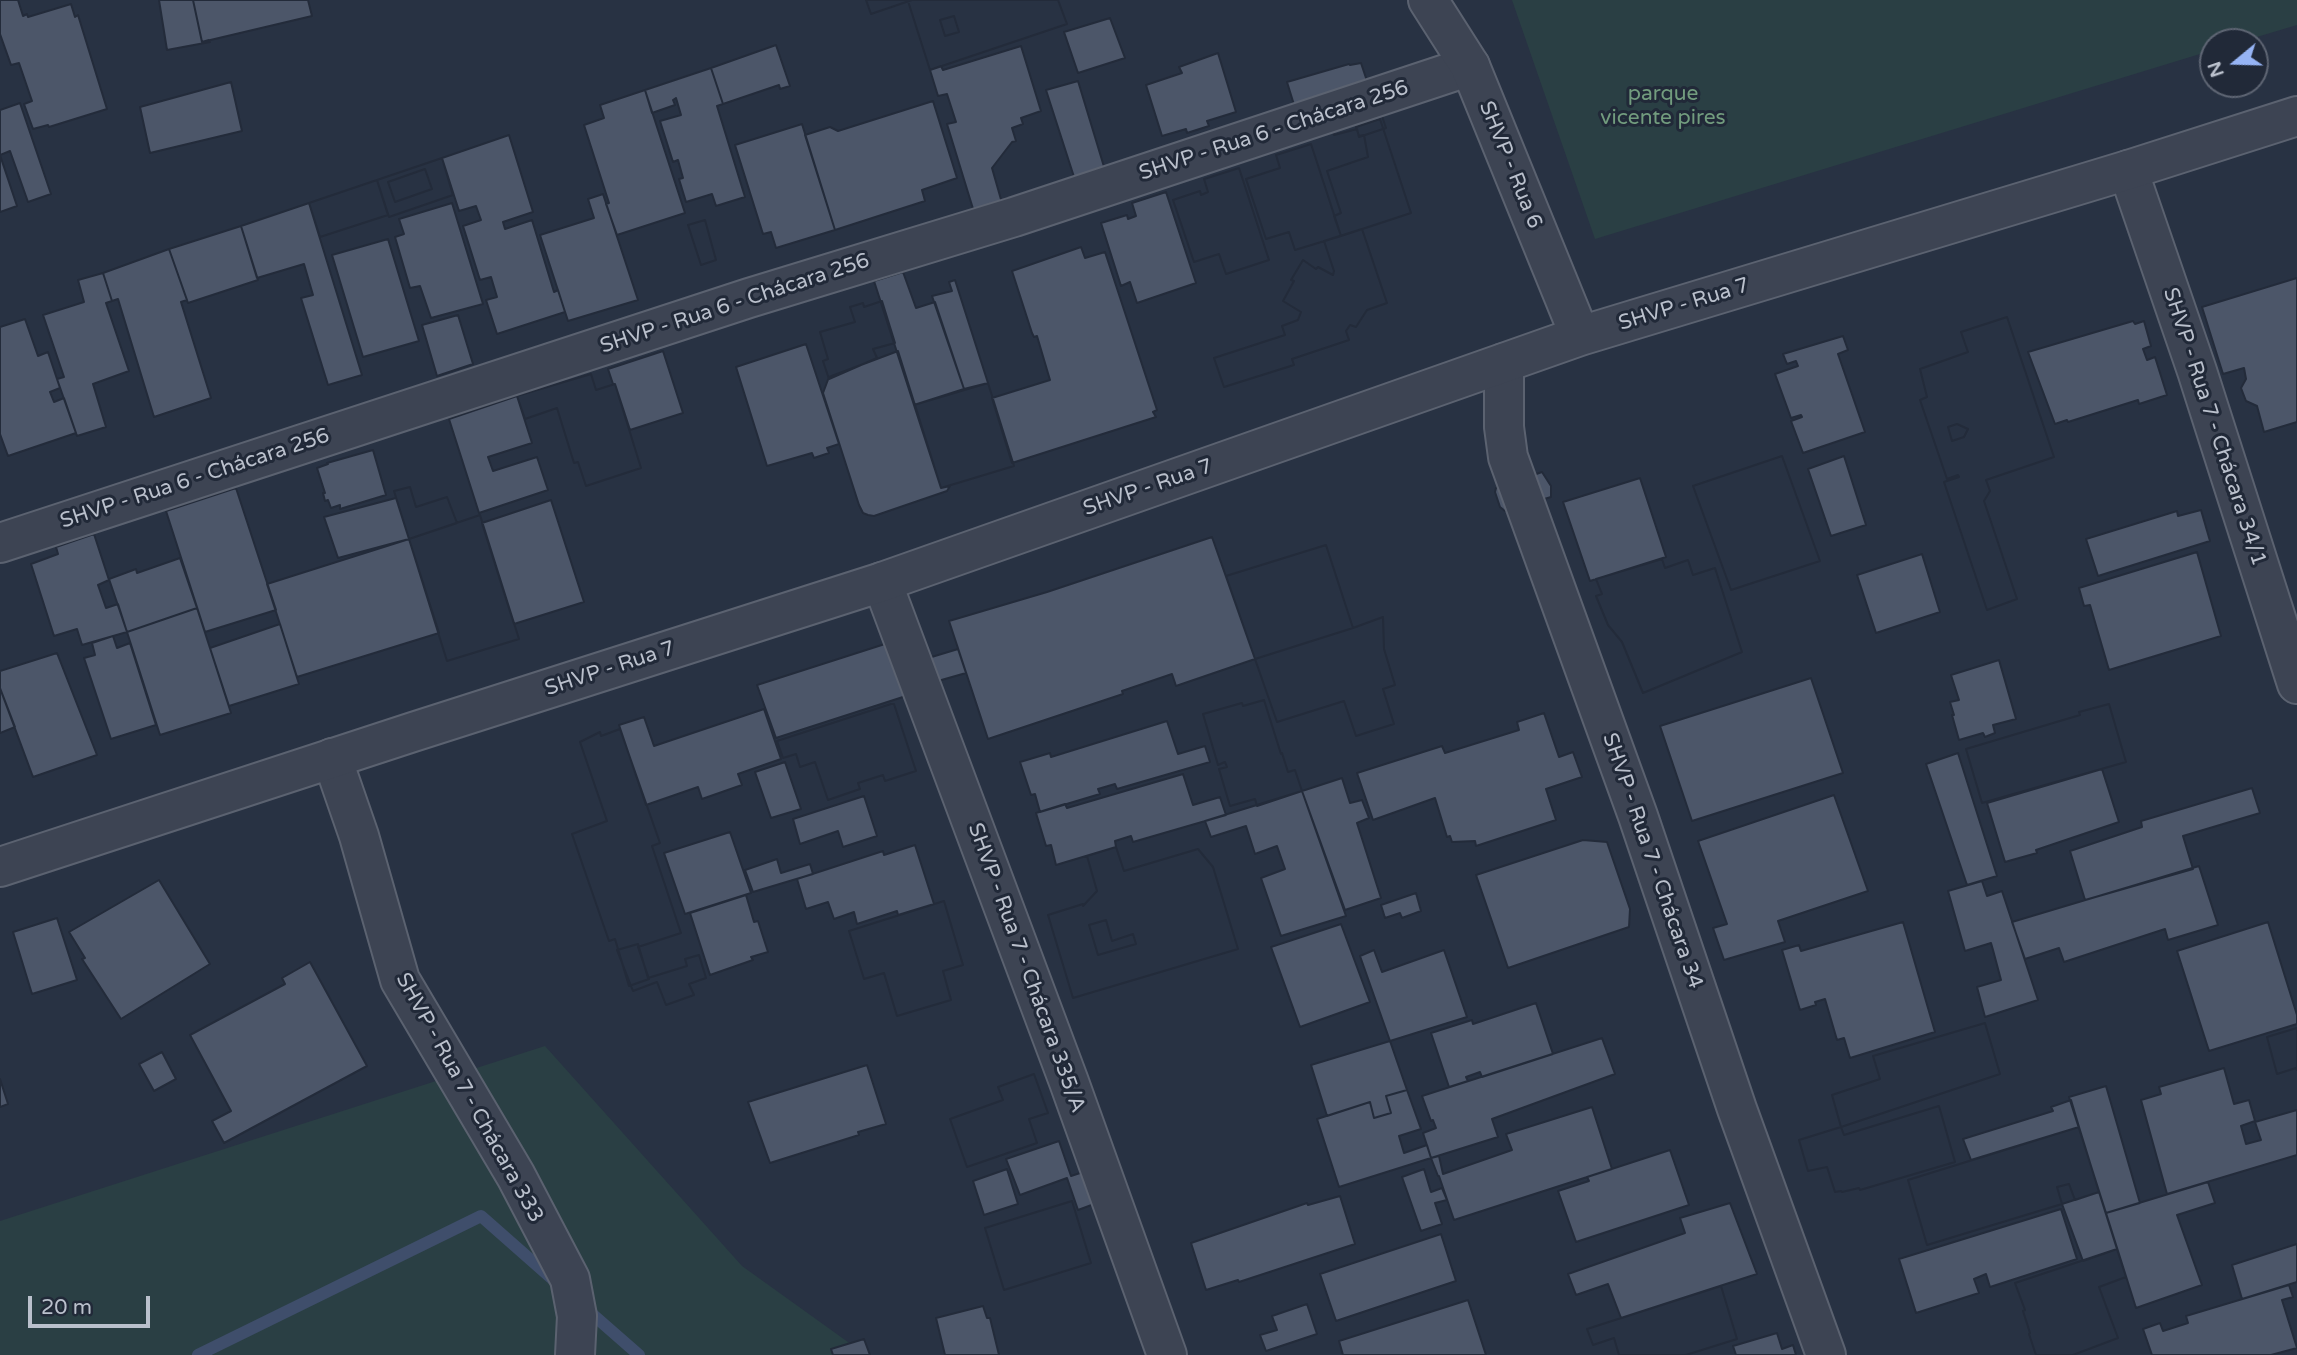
<!DOCTYPE html>
<meta charset="utf-8">
<style>
body{margin:0}
#map{position:relative;width:2297px;height:1355px;overflow:hidden;background:#283243;font-family:"Varela Round",sans-serif}
canvas{display:block}
.north{position:absolute;left:2199px;top:28px;width:70px;height:70px;box-sizing:border-box;background:#212938;border:2px solid #5e6573;border-radius:50%;rotate:251deg;font-size:19px;font-weight:700;line-height:28px;text-align:center;color:#bac0cc}
.north::after{content:'';display:block;margin:auto;width:24px;height:32px;background:#96b4f5;clip-path:polygon(50% 0,100% 100%,50% 72%,0 100%)}
.scale{position:absolute;left:28px;top:1296px;width:122px;height:32px;box-sizing:border-box;border:4px solid #bac0cc;border-top:0;padding-left:9px;font-size:21px;line-height:24px;white-space:nowrap;color:#bac0cc;-webkit-text-stroke:5px #212938;paint-order:stroke}
</style>
<div id="map">
<canvas width="2297" height="1355"></canvas>
<div class="north">N</div>
<div class="scale">20 m</div>
</div>
<script>
const context = document.querySelector('canvas').getContext('2d');
context.lineJoin = 'round';
function fill(path, color) { context.fillStyle = color; context.fill(path, 'evenodd'); }
const shape = rows => new Path2D(rows.map(r => 'M' + r).join(''));
function trace(path, color, width, dash) { context.strokeStyle = color; context.lineWidth = width; context.lineCap = dash ? 'butt' : 'round'; context.setLineDash(dash || []); context.stroke(path); }
function drawText(font, color, halo, rows, align = 'center') {
  context.font = font + ' "Varela Round",sans-serif'; context.lineWidth = 6; context.setLineDash([]); context.textBaseline = 'middle'; context.strokeStyle = halo; context.fillStyle = color; for (const [text, x, y, turn = 0] of rows) {
    context.save(); context.translate(x, y); context.rotate((+turn || 0) * Math.PI / 180); context.textAlign = isNaN(turn) ? turn : align; if (halo) context.strokeText(text, 0, 0); context.fillText(text, 0, 0); context.restore();
  }
}
fill(shape([
 [1512,0,2297,0,2297,25,2240,42,2213,42,2213,50,1595,239],
 [545,1046,742,1266,866,1355,0,1355,0,1221]
]), '#2a3f44');
trace(shape([
 [583,1306,639,1355],
 [198,1355,481,1216,557,1283]
]), '#3f4e6b', 12);
const building = shape([
 [0,0,18,0,23,16,27,14,28,17,71,4,75,17,78,15,107,109,49,127,48,125,33,129,24,104,32,101,19,63,11,65,0,34,0,0],
 [159,0,193,0,202,42,209,40,210,42,167,50,159,0],
 [193,0,308,0,312,16,202,42,193,0],
 [866,0,912,0,871,14,866,0],
 [866,0,912,0,871,14,866,0],
 [912,0,1058,0,1067,24,930,70,908,1,912,0],
 [954,16,959,32,945,36,940,20,954,16],
 [912,0,1058,0,1067,24,930,70,908,1,912,0],
 [954,16,959,32,945,36,940,20,954,16],
 [1110,18,1125,58,1078,73,1064,32,1110,18],
 [776,45,790,86,780,89,779,85,723,104,711,68,776,45],
 [1021,46,1041,111,1021,118,1023,124,1012,128,1016,141,1012,142,992,168,1002,203,974,212,947,124,956,122,947,94,938,96,930,70,941,66,943,70,1021,46],
 [1218,53,1236,112,1207,121,1209,126,1187,133,1186,129,1162,136,1146,85,1182,73,1179,67,1218,53],
 [1361,63,1368,84,1295,108,1287,82,1349,64,1350,65,1361,63],
 [711,68,723,104,717,106,745,197,716,206,712,194,686,202,679,179,683,178,678,160,673,162,660,121,681,115,676,98,673,100,675,105,652,113,645,90,711,68],
 [1078,81,1105,170,1075,180,1046,90,1078,81],
 [231,82,242,131,150,153,140,107,231,82],
 [645,90,685,213,617,235,606,204,609,203,584,125,604,118,600,105,645,90],
 [933,101,957,178,922,190,925,201,835,230,805,135,830,127,838,131,933,101],
 [20,103,51,194,28,202,10,151,0,155,17,206,0,212,0,110,20,103],
 [1378,104,1386,128,1359,137,1357,129,1334,135,1330,124,1378,104],
 [1378,104,1386,128,1359,137,1357,129,1334,135,1330,124,1378,104],
 [1380,119,1411,213,1341,236,1334,216,1341,213,1327,171,1368,157,1364,135,1359,136,1356,127,1380,119],
 [1380,119,1411,213,1341,236,1334,216,1341,213,1327,171,1368,157,1364,135,1359,136,1356,127,1380,119],
 [802,124,835,230,776,248,771,232,763,234,735,145,802,124],
 [509,135,533,212,503,222,505,229,532,220,554,292,558,290,565,312,497,334,486,300,497,297,491,277,480,280,463,226,481,220,476,206,459,211,442,158,509,135],
 [1311,144,1341,236,1295,250,1289,232,1266,239,1246,179,1280,168,1276,155,1311,144],
 [1311,144,1341,236,1295,250,1289,232,1266,239,1246,179,1280,168,1276,155,1311,144],
 [442,158,453,195,389,217,377,180,442,158],
 [425,169,432,189,395,202,388,182,425,169],
 [442,158,453,195,389,217,377,180,442,158],
 [425,169,432,189,395,202,388,182,425,169],
 [1239,168,1269,260,1226,274,1219,254,1194,262,1173,200,1200,191,1201,195,1208,192,1204,179,1239,168],
 [1239,168,1269,260,1226,274,1219,254,1194,262,1173,200,1200,191,1201,195,1208,192,1204,179,1239,168],
 [377,180,388,215,320,237,309,203,377,180],
 [377,180,388,215,320,237,309,203,377,180],
 [1166,192,1196,283,1137,303,1130,282,1121,286,1101,223,1127,215,1128,219,1136,216,1132,203,1166,192],
 [603,194,638,300,568,321,540,235,594,218,588,199,603,194],
 [309,203,362,375,328,385,301,298,313,295,304,264,257,278,241,226,309,203],
 [452,203,483,304,431,318,420,286,410,288,395,237,404,234,399,219,452,203],
 [705,220,716,260,701,265,688,225,705,220],
 [705,220,716,260,701,265,688,225,705,220],
 [241,226,258,280,188,303,169,249,241,226],
 [1362,229,1387,303,1367,310,1356,327,1350,325,1346,331,1349,340,1292,359,1294,365,1224,387,1214,358,1285,335,1282,326,1298,320,1301,312,1283,301,1294,281,1291,280,1303,260,1316,269,1318,267,1333,275,1334,271,1324,241,1362,229],
 [1362,229,1387,303,1367,310,1356,327,1350,325,1346,331,1349,340,1292,359,1294,365,1224,387,1214,358,1285,335,1282,326,1298,320,1301,312,1283,301,1294,281,1291,280,1303,260,1316,269,1318,267,1333,275,1334,271,1324,241,1362,229],
 [388,239,419,341,363,357,332,255,388,239],
 [1081,247,1085,258,1105,252,1157,410,1153,412,1156,417,1012,463,992,398,1050,380,1037,336,1034,337,1032,333,1012,271,1081,247],
 [169,249,187,300,181,302,211,398,154,417,118,299,112,301,103,273,169,249],
 [903,272,916,308,935,302,964,389,914,405,874,281,903,272],
 [103,273,112,301,106,303,129,371,93,384,106,427,77,436,57,379,64,377,43,315,84,302,78,280,103,273],
 [2297,278,2297,422,2264,432,2257,406,2246,401,2241,388,2246,379,2244,368,2223,374,2202,307,2297,278],
 [955,280,988,383,964,389,932,296,952,291,949,282,955,280],
 [882,301,895,343,873,349,877,358,829,379,823,361,828,359,820,332,855,322,850,307,863,303,864,307,882,301],
 [882,301,895,343,873,349,877,358,829,379,823,361,828,359,820,332,855,322,850,307,863,303,864,307,882,301],
 [458,315,473,364,437,376,422,325,458,315],
 [2007,317,2054,457,1986,480,1990,491,1984,501,2017,599,1987,610,1944,482,1959,477,1958,475,1947,479,1920,400,1927,397,1920,369,1968,352,1961,332,2007,317],
 [1957,424,1968,429,1964,437,1952,441,1948,427,1957,424],
 [2007,317,2054,457,1986,480,1990,491,1984,501,2017,599,1987,610,1944,482,1959,477,1958,475,1947,479,1920,400,1927,397,1920,369,1968,352,1961,332,2007,317],
 [1957,424,1968,429,1964,437,1952,441,1948,427,1957,424],
 [25,319,38,356,48,352,60,388,50,392,54,402,64,398,76,433,8,456,0,434,0,327,25,319],
 [2133,321,2135,324,2144,321,2151,346,2143,349,2147,360,2155,357,2167,395,2139,404,2138,400,2068,422,2067,420,2055,424,2028,352,2133,321],
 [1843,336,1848,350,1838,354,1865,432,1803,453,1791,421,1802,417,1801,415,1791,418,1775,374,1798,366,1796,361,1787,364,1783,354,1843,336],
 [806,344,839,444,827,448,829,453,814,458,812,453,767,466,736,367,806,344],
 [663,351,683,413,630,430,615,384,613,384,608,369,663,351],
 [898,351,941,488,950,486,947,491,874,516,868,515,863,513,859,505,823,393,829,377,898,351],
 [591,374,596,390,615,384,641,468,586,486,578,462,574,463,557,408,525,419,517,396,591,374],
 [591,374,596,390,615,384,641,468,586,486,578,462,574,463,557,408,525,419,517,396,591,374],
 [988,383,1014,466,941,488,914,405,988,383],
 [988,383,1014,466,941,488,914,405,988,383],
 [517,396,532,443,488,457,493,471,537,457,548,490,479,513,449,419,517,396],
 [373,450,386,495,340,509,340,505,331,508,328,500,325,501,323,493,325,493,317,468,328,464,327,463,373,450],
 [1782,456,1820,561,1731,590,1693,486,1782,456],
 [1782,456,1820,561,1731,590,1693,486,1782,456],
 [1844,456,1866,525,1831,536,1808,469,1844,456],
 [1542,472,1551,486,1551,497,1505,511,1500,507,1495,492,1496,488,1542,472],
 [1640,478,1666,557,1590,581,1563,502,1640,478],
 [410,487,416,507,447,497,457,523,409,539,394,491,410,487],
 [410,487,416,507,447,497,457,523,409,539,394,491,410,487],
 [236,488,276,610,205,632,166,511,236,488],
 [396,498,409,539,338,558,324,517,396,498],
 [551,500,584,602,514,624,482,523,551,500],
 [2201,510,2210,541,2098,576,2086,539,2177,511,2178,516,2201,510],
 [480,515,519,639,447,661,409,539,480,515],
 [480,515,519,639,447,661,409,539,480,515],
 [94,534,109,580,98,585,106,608,118,604,127,632,82,645,77,629,54,636,31,564,58,554,56,547,94,534],
 [1212,537,1255,659,1176,686,1172,674,1122,691,1123,694,988,739,949,621,1047,592,1212,537],
 [409,539,439,633,297,677,267,584,409,539],
 [1326,545,1353,628,1255,659,1226,576,1326,545],
 [1326,545,1353,628,1255,659,1226,576,1326,545],
 [2197,552,2221,636,2109,670,2090,605,2084,606,2079,588,2197,552],
 [1922,554,1940,612,1876,633,1857,575,1922,554],
 [180,558,197,608,127,632,109,579,136,569,137,573,180,558],
 [1662,559,1665,568,1688,560,1693,575,1715,568,1742,652,1643,693,1622,642,1608,625,1596,596,1602,594,1596,579,1662,559],
 [1662,559,1665,568,1688,560,1693,575,1715,568,1742,652,1643,693,1622,642,1608,625,1596,596,1602,594,1596,579,1662,559],
 [197,608,231,713,160,735,127,632,197,608],
 [1383,617,1384,649,1395,685,1383,689,1394,724,1356,736,1344,701,1277,722,1255,659,1353,628,1383,617],
 [1383,617,1384,649,1395,685,1383,689,1394,724,1356,736,1344,701,1277,722,1255,659,1353,628,1383,617],
 [280,624,299,684,229,706,210,648,280,624],
 [113,636,117,648,130,643,156,725,111,739,84,658,95,655,92,643,113,636],
 [888,643,906,696,776,738,757,685,888,643],
 [958,649,966,673,924,685,925,659,958,649],
 [57,653,97,755,33,777,0,688,0,671,57,653],
 [1999,660,2016,719,1993,725,1995,733,1985,737,1983,733,1959,740,1952,715,1954,715,1950,702,1959,700,1951,675,1999,660],
 [1811,678,1843,773,1692,821,1660,726,1811,678],
 [0,688,15,727,0,733,0,688],
 [1264,700,1281,754,1282,753,1288,772,1295,770,1302,791,1257,806,1255,799,1230,806,1219,769,1227,767,1225,762,1218,765,1203,714,1242,703,1243,706,1264,700],
 [1264,700,1281,754,1282,753,1288,772,1295,770,1302,791,1257,806,1255,799,1230,806,1219,769,1227,767,1225,762,1218,765,1203,714,1242,703,1243,706,1264,700],
 [891,704,894,704,916,771,885,781,883,775,858,783,860,789,828,800,815,762,800,767,796,754,783,758,777,741,891,704],
 [891,704,894,704,916,771,885,781,883,775,858,783,860,789,828,800,815,762,800,767,796,754,783,758,777,741,891,704],
 [2109,704,2126,762,1982,803,1966,749,2080,715,2079,712,2109,704],
 [2109,704,2126,762,1982,803,1966,749,2080,715,2079,712,2109,704],
 [764,709,781,759,738,774,742,785,702,799,698,787,646,805,619,725,644,717,654,746,764,709],
 [1544,713,1559,757,1573,752,1582,777,1546,789,1556,820,1476,846,1475,841,1452,842,1450,836,1447,837,1435,798,1373,820,1357,773,1442,746,1445,753,1519,730,1517,722,1544,713],
 [1167,721,1178,754,1205,746,1210,762,1117,789,1115,784,1098,789,1100,794,1040,812,1035,794,1031,795,1020,762,1050,753,1051,757,1167,721],
 [620,729,660,843,652,846,681,933,638,947,649,979,629,986,615,939,609,941,572,834,607,821,580,742,600,732,601,736,620,729],
 [620,729,660,843,652,846,681,933,638,947,649,979,629,986,615,939,609,941,572,834,607,821,580,742,600,732,601,736,620,729],
 [1958,753,1997,876,1967,885,1926,764,1958,753],
 [785,762,801,809,771,818,755,772,785,762],
 [2102,769,2119,822,2036,850,2037,853,2005,862,1987,803,2102,769],
 [1183,774,1193,805,1220,797,1226,815,1133,842,1131,836,1115,841,1116,847,1056,865,1051,845,1046,846,1036,813,1065,804,1067,808,1183,774],
 [1342,778,1350,803,1362,800,1369,818,1357,823,1381,898,1345,910,1302,791,1342,778],
 [2252,788,2260,813,2183,836,2193,869,2085,900,2070,851,2142,827,2141,821,2252,788],
 [1302,791,1346,916,1281,936,1261,878,1285,869,1277,846,1255,854,1246,826,1211,837,1205,821,1302,791],
 [1834,795,1868,891,1778,921,1785,942,1724,960,1713,928,1727,924,1698,841,1834,795],
 [864,796,877,836,843,847,838,831,800,844,793,819,864,796],
 [730,832,751,893,685,914,664,853,730,832],
 [1583,840,1607,842,1630,909,1629,927,1508,968,1476,875,1583,840],
 [915,845,934,904,898,915,897,911,857,924,854,912,834,919,828,902,806,909,797,879,883,851,884,855,915,845],
 [1116,847,1124,871,1198,849,1213,867,1238,949,1073,998,1048,915,1083,904,1083,906,1097,891,1087,856,1116,847],
 [1106,920,1112,941,1133,934,1136,944,1098,955,1089,925,1106,920],
 [1116,847,1124,871,1198,849,1213,867,1238,949,1073,998,1048,915,1083,904,1083,906,1097,891,1087,856,1116,847],
 [1106,920,1112,941,1133,934,1136,944,1098,955,1089,925,1106,920],
 [777,859,781,873,810,864,813,874,753,892,745,870,777,859],
 [2199,866,2218,925,2168,940,2165,929,2064,962,2059,948,2025,959,2012,922,2199,866],
 [159,880,210,964,121,1019,82,959,85,958,69,932,159,880],
 [1982,881,1987,896,2002,891,2038,1000,1985,1017,1977,987,2001,980,1993,950,1991,943,1965,951,1948,891,1982,881],
 [1416,893,1421,911,1402,918,1400,913,1385,918,1381,905,1416,893],
 [746,895,754,922,758,921,768,952,751,957,753,960,710,975,690,913,746,895],
 [944,901,963,965,943,971,951,1000,897,1016,884,973,864,979,849,931,944,901],
 [944,901,963,965,943,971,951,1000,897,1016,884,973,864,979,849,931,944,901],
 [57,918,77,980,32,994,13,932,57,918],
 [1903,922,1935,1032,1850,1058,1844,1038,1837,1040,1825,999,1815,1002,1816,1005,1800,1010,1782,950,1799,945,1801,951,1903,922],
 [2268,922,2297,1015,2297,1024,2209,1051,2177,951,2268,922],
 [1341,924,1370,1002,1300,1027,1271,947,1341,924],
 [638,944,648,978,687,966,685,959,699,955,706,978,689,984,694,995,666,1005,657,982,633,991,617,950,638,944],
 [638,944,648,978,687,966,685,959,699,955,706,978,689,984,694,995,666,1005,657,982,633,991,617,950,638,944],
 [1374,950,1382,972,1444,950,1467,1017,1390,1041,1360,956,1374,950],
 [310,962,367,1066,224,1143,212,1121,231,1111,190,1035,285,984,282,978,310,962],
 [1536,1003,1553,1054,1482,1077,1480,1072,1466,1077,1468,1081,1449,1087,1431,1033,1472,1020,1473,1024,1536,1003],
 [1985,1023,2000,1074,1841,1127,1832,1095,1880,1079,1873,1056,1985,1023],
 [1985,1023,2000,1074,1841,1127,1832,1095,1880,1079,1873,1056,1985,1023],
 [2297,1028,2297,1070,2296,1068,2277,1074,2267,1037,2297,1028],
 [2297,1028,2297,1070,2296,1068,2277,1074,2267,1037,2297,1028],
 [1602,1038,1615,1074,1492,1119,1498,1137,1431,1158,1423,1133,1436,1128,1433,1120,1431,1121,1422,1096,1602,1038],
 [1390,1041,1407,1090,1386,1096,1391,1113,1374,1118,1370,1102,1327,1116,1311,1065,1390,1041],
 [162,1052,176,1079,154,1091,139,1064,162,1052],
 [867,1065,886,1124,858,1132,859,1135,770,1163,748,1102,867,1065],
 [2224,1068,2234,1104,2249,1100,2255,1121,2241,1126,2246,1144,2261,1140,2255,1122,2297,1110,2297,1155,2167,1194,2141,1100,2161,1094,2159,1087,2224,1068],
 [1034,1074,1048,1113,1029,1119,1037,1143,967,1167,950,1119,1003,1100,998,1087,1034,1074],
 [1034,1074,1048,1113,1029,1119,1037,1143,967,1167,950,1119,1003,1100,998,1087,1034,1074],
 [0,1079,8,1104,0,1107,0,1079],
 [2106,1086,2140,1203,2106,1213,2069,1097,2106,1086],
 [1407,1090,1421,1129,1399,1136,1404,1153,1427,1145,1431,1158,1339,1187,1317,1119,1370,1102,1374,1118,1391,1113,1386,1096,1407,1090],
 [2071,1100,2079,1127,1971,1160,1963,1139,2053,1111,2051,1107,2071,1100],
 [1939,1106,1955,1162,1860,1190,1859,1188,1842,1192,1841,1191,1835,1192,1827,1167,1808,1171,1799,1140,1841,1127,1844,1135,1939,1106],
 [1939,1106,1955,1162,1860,1190,1859,1188,1842,1192,1841,1191,1835,1192,1827,1167,1808,1171,1799,1140,1841,1127,1844,1135,1939,1106],
 [1592,1107,1612,1169,1454,1220,1439,1176,1438,1176,1431,1158,1439,1156,1443,1174,1512,1150,1506,1134,1592,1107],
 [2079,1127,2099,1192,2075,1200,2069,1184,2057,1187,2062,1204,1927,1245,1908,1180,2079,1127],
 [2079,1127,2099,1192,2075,1200,2069,1184,2057,1187,2062,1204,1927,1245,1908,1180,2079,1127],
 [1059,1141,1071,1176,1086,1171,1097,1203,1078,1210,1067,1178,1020,1195,1006,1159,1059,1141],
 [1670,1150,1689,1205,1576,1242,1558,1191,1589,1181,1587,1177,1670,1150],
 [1007,1169,1018,1204,984,1215,973,1181,1007,1169],
 [1424,1169,1431,1192,1442,1188,1447,1200,1435,1203,1442,1224,1421,1231,1402,1177,1424,1169],
 [2208,1182,2215,1203,2177,1215,2202,1285,2136,1308,2106,1213,2208,1182],
 [2099,1192,2117,1249,2083,1261,2062,1204,2099,1192],
 [1340,1196,1355,1244,1239,1282,1238,1280,1206,1290,1191,1243,1307,1203,1308,1205,1340,1196],
 [1072,1201,1091,1263,1004,1290,985,1228,1072,1201],
 [1072,1201,1091,1263,1004,1290,985,1228,1072,1201],
 [1730,1203,1757,1274,1621,1318,1608,1284,1576,1295,1568,1274,1685,1233,1680,1218,1730,1203],
 [2061,1209,2077,1259,1990,1287,1986,1274,1974,1279,1979,1293,1916,1313,1899,1259,2061,1209],
 [1441,1234,1456,1281,1336,1321,1320,1274,1441,1234],
 [2297,1244,2297,1282,2242,1299,2232,1265,2297,1244],
 [2117,1249,2126,1277,2099,1287,2118,1338,2073,1355,2036,1355,2029,1334,2030,1333,2023,1311,2025,1310,2015,1283,2117,1249],
 [2117,1249,2126,1277,2099,1287,2118,1338,2073,1355,2036,1355,2029,1334,2030,1333,2023,1311,2025,1310,2015,1283,2117,1249],
 [2289,1285,2293,1297,2282,1300,2297,1348,2271,1355,2152,1355,2143,1329,2160,1323,2163,1331,2188,1323,2186,1316,2289,1285],
 [1721,1286,1737,1339,1686,1355,1619,1355,1614,1338,1593,1345,1587,1329,1721,1286],
 [1721,1286,1737,1339,1686,1355,1619,1355,1614,1338,1593,1345,1587,1329,1721,1286],
 [1468,1300,1486,1355,1343,1355,1339,1341,1468,1300],
 [1307,1304,1317,1334,1266,1351,1260,1335,1277,1330,1272,1316,1307,1304],
 [983,1306,987,1318,990,1318,999,1355,945,1355,936,1318,983,1306],
 [1777,1333,1782,1349,1793,1345,1796,1355,1736,1355,1733,1346,1777,1333],
 [864,1339,870,1355,833,1355,831,1349,864,1339]
]);
fill(building, '#4c5669');
trace(building, '#232b3a', 2);
const minor = shape([
 [2128,170,2197,371,2297,684],
 [1504,363,1504,427,1508,457,1638,816,1737,1109,1826,1355],
 [0,543,749,298,1014,217,1470,66],
 [882,582,1069,1082,1167,1355],
 [332,758,359,836,400,980,516,1176,570,1279,577,1316,575,1355]
]);
const tertiary = shape([
 [1428,0,1470,66,1580,336],
 [0,867,413,732,882,582,1580,336,2128,170,2297,116]
]);
trace(minor, '#5b6270', 42);
trace(tertiary, '#5b6270', 42);
trace(minor, '#3d4453', 38);
trace(tertiary, '#3d4453', 38);
drawText('21px', '#729c7e', '#212938', [
 ["parque",1663,94],
 ["vicente pires",1663,118]
]);
drawText('21px', '#bac0cc', '#212938', [
 ["SHVP - Rua 6 - Chácara 256",1274,131,-18],
 ["SHVP - Rua 6",1510,165,68],
 ["SHVP - Rua 6 - Chácara 256",735,304,-18],
 ["SHVP - Rua 7",1684,305,-17],
 ["SHVP - Rua 7 - Chácara 34/1",2214,427,72],
 ["SHVP - Rua 6 - Chácara 256",195,479,-18],
 ["SHVP - Rua 7",1148,488,-19],
 ["SHVP - Rua 7",610,669,-18],
 ["SHVP - Rua 7 - Chácara 34",1652,861,71],
 ["SHVP - Rua 7 - Chácara 335/A",1026,968,70],
 ["SHVP - Rua 7 - Chácara 333",469,1098,61]
]);
</script>
